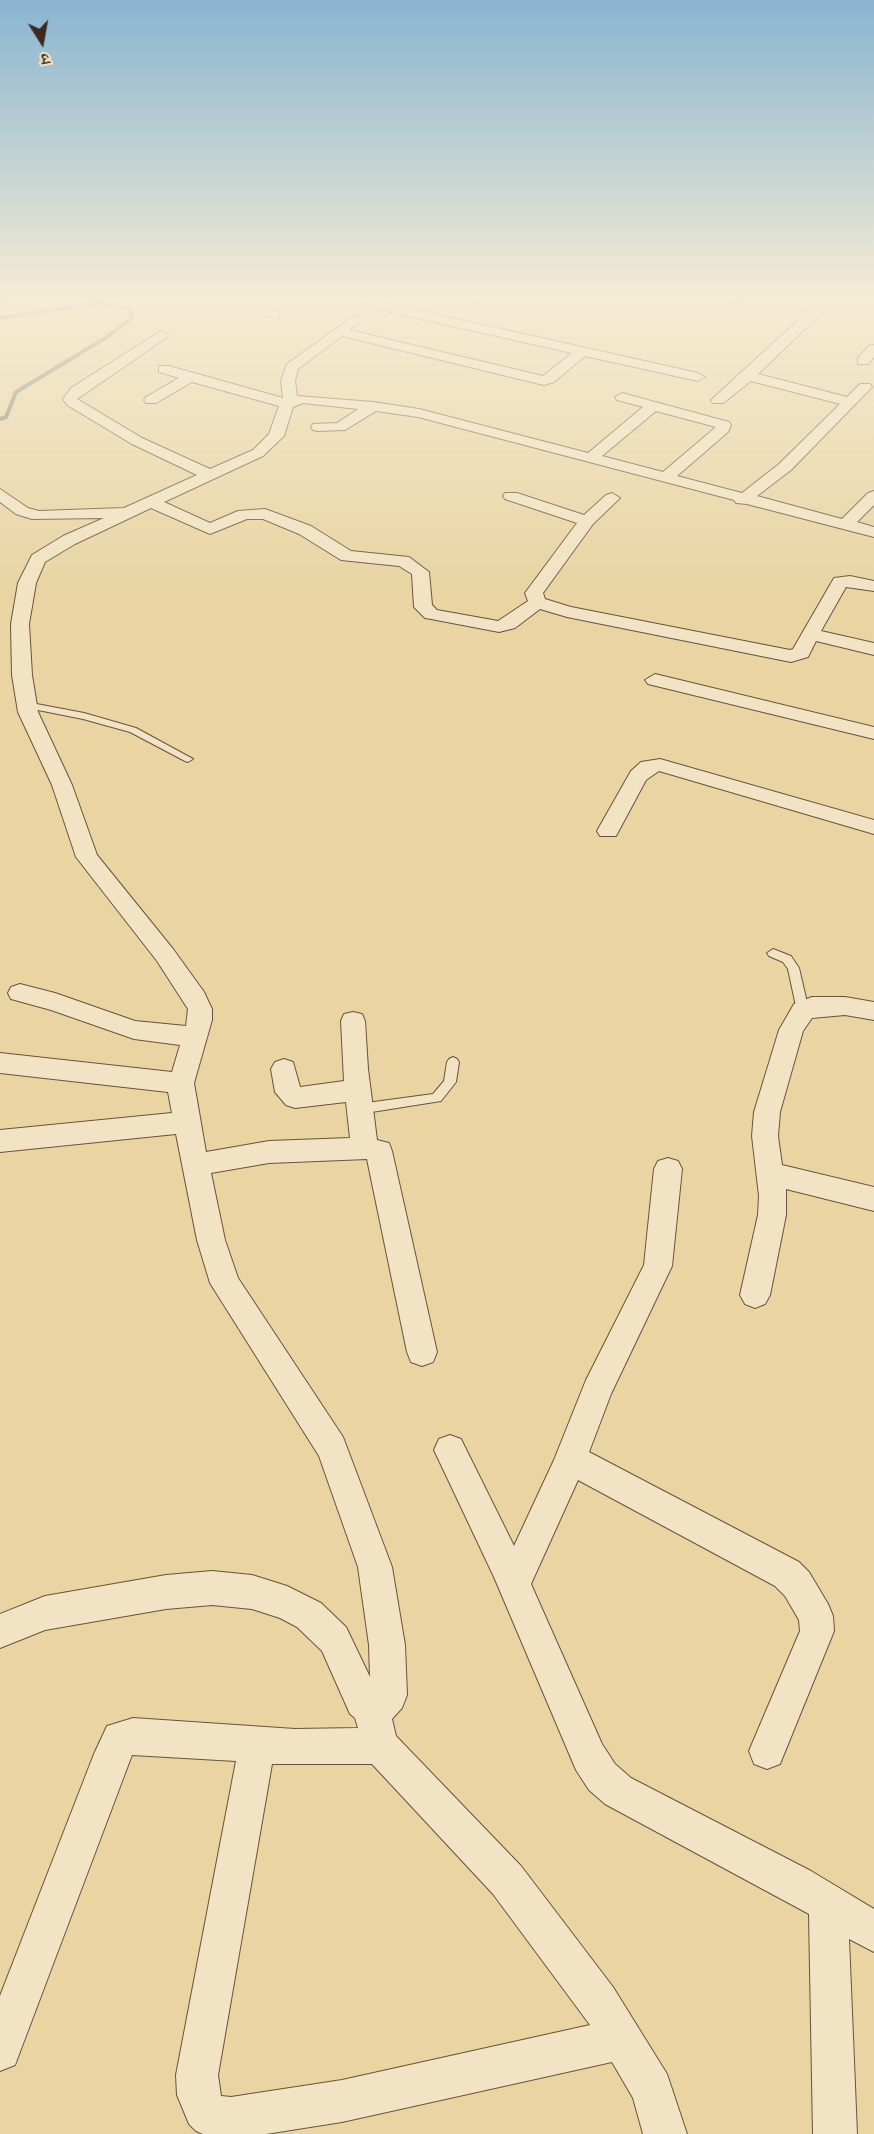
<!DOCTYPE html>
<meta charset="utf-8">
<style>
body{margin:0}
#map{position:relative;width:874px;height:2134px;overflow:hidden;background:#e9d4a2;font-family:"Gentium Book Plus","Noto Serif Devanagari",serif}
canvas{display:block}
.north{position:absolute;left:12px;top:12px;width:60px;height:60px;-webkit-text-stroke:4px #f1e3c3;paint-order:stroke;rotate:169deg;font-size:16px;font-weight:700;line-height:24px;text-align:center;color:#3c2a1d}
.north::after{content:'';display:block;margin:auto;width:21px;height:27px;background:#3c2a1d;clip-path:polygon(50% 0,100% 100%,50% 72%,0 100%)}
</style>
<div id="map">
<canvas width="874" height="2134"></canvas>
<div class="north">उ</div>
</div>
<script>
const context = document.querySelector('canvas').getContext('2d');
context.lineJoin = 'round';
const shape = rows => new Path2D(rows.map(r => 'M' + r).join(''));
function trace(path, color, width, dash) { context.strokeStyle = color; context.lineWidth = width; context.lineCap = dash ? 'butt' : 'round'; context.setLineDash(dash || []); context.stroke(path); }
function fill(path, color) { context.fillStyle = color; context.fill(path, 'evenodd'); }
trace(shape([
 [0,318,99,303,131,308,132,318,107,337,16,392,6,417,0,419]
]), '#747e75', 4);
const service = shape([
 [741,294,748,294,729,313,725,313,725,311,741,294],
 [26,702,84,713,136,728,193,759,188,762,185,761,130,732,83,719,23,707,23,703,26,702],
 [773,949,791,956,799,968,809,1011,807,1014,799,1014,797,1011,788,969,783,962,769,956,767,953,773,949],
 [453,1057,457,1059,459,1062,456,1082,441,1101,359,1114,355,1112,353,1109,355,1106,359,1104,433,1094,444,1081,447,1062,449,1059,453,1057]
]);
const minor = shape([
 [20,294,18,297,0,303,0,295,20,294],
 [251,294,264,294,255,304,279,311,279,317,274,318,242,309,241,306,251,294],
 [468,294,483,294,469,306,459,306,459,300,468,294],
 [827,294,841,294,758,374,847,397,860,384,870,384,872,387,791,470,757,496,842,519,868,493,874,491,874,505,857,522,874,527,874,537,747,504,736,503,734,500,418,417,376,411,345,430,318,431,313,430,311,427,313,424,337,423,358,409,303,403,293,407,284,436,263,456,164,502,210,523,238,511,265,509,311,526,351,551,409,557,429,572,432,605,437,610,498,621,528,601,525,593,577,523,505,499,503,496,505,493,517,493,584,515,606,495,612,493,620,498,593,524,543,593,545,599,571,607,790,650,793,649,834,578,850,576,874,581,874,591,846,587,821,631,874,643,874,655,816,641,808,657,791,662,567,617,540,609,515,628,499,632,431,619,425,618,414,607,412,574,399,566,341,560,299,534,263,519,247,519,210,534,151,508,75,544,45,562,36,583,29,624,32,675,38,712,72,785,97,855,173,949,204,992,212,1009,212,1020,194,1083,206,1152,269,1141,350,1138,346,1102,295,1108,286,1105,275,1092,271,1069,275,1062,284,1059,293,1062,300,1087,344,1081,341,1021,344,1014,353,1012,362,1014,365,1021,368,1069,377,1140,389,1143,392,1151,437,1352,433,1362,422,1366,411,1362,407,1352,367,1159,269,1163,211,1173,225,1240,238,1278,343,1437,392,1567,405,1645,407,1695,402,1708,392,1719,396,1736,521,1866,613,1987,667,2074,687,2134,643,2134,633,2098,612,2062,342,2122,266,2134,203,2134,196,2131,189,2124,177,2095,176,2075,236,1761,132,1755,15,2065,0,2071,0,1996,94,1754,107,1726,133,1718,295,1729,358,1728,355,1718,350,1714,322,1651,297,1627,280,1618,252,1609,212,1605,166,1609,45,1630,0,1648,0,1614,45,1596,166,1575,212,1571,252,1575,287,1586,321,1603,346,1627,370,1677,369,1645,358,1567,319,1456,210,1283,197,1240,176,1134,0,1152,0,1130,172,1113,168,1092,0,1073,0,1053,172,1072,180,1045,134,1039,51,1010,11,999,8,993,11,987,20,984,55,993,135,1021,186,1026,188,1009,157,961,76,857,52,785,18,712,12,675,11,624,18,583,32,555,63,536,104,518,32,519,16,514,0,502,0,489,28,508,39,511,124,508,197,475,132,444,67,405,63,399,71,388,161,331,168,335,166,338,77,399,142,438,210,469,253,450,269,434,279,406,192,382,156,403,146,403,144,400,146,397,179,378,159,372,159,366,169,366,283,398,281,381,287,364,354,316,361,320,349,330,543,376,572,353,367,307,366,304,372,300,698,373,705,377,698,381,585,356,554,382,544,385,342,336,298,369,295,381,297,396,373,402,419,409,588,453,643,407,617,400,615,397,622,393,729,422,731,425,728,432,677,476,742,493,779,464,840,404,751,381,723,403,713,403,711,400,827,294],
 [656,411,716,427,663,472,602,456,656,411],
 [272,1764,372,1764,493,1894,590,2025,342,2080,231,2097,221,2096,218,2075,272,1764],
 [874,345,874,357,868,364,858,364,858,358,869,346,874,345],
 [655,674,874,727,874,739,648,684,645,680,655,674],
 [660,759,874,820,874,834,659,771,646,780,616,836,600,836,597,831,631,771,641,762,660,759],
 [812,997,845,997,874,1002,874,1020,845,1015,812,1018,803,1031,780,1112,778,1136,782,1165,874,1187,874,1211,786,1189,786,1215,770,1295,765,1304,755,1308,745,1304,740,1295,758,1215,759,1196,752,1136,754,1112,779,1030,794,1004,812,997],
 [668,1158,678,1161,682,1169,672,1266,611,1394,589,1452,799,1562,809,1572,828,1604,833,1616,834,1631,780,1764,767,1769,754,1764,749,1751,800,1631,799,1620,785,1596,775,1586,578,1480,531,1584,602,1744,615,1764,631,1778,811,1871,874,1909,874,1952,849,1939,857,2134,813,2134,809,1914,605,1804,589,1790,576,1770,494,1577,434,1450,439,1439,450,1435,461,1439,514,1546,554,1460,586,1380,644,1265,654,1169,658,1161,668,1158]
]);
trace(service, '#67543e', 2);
trace(minor, '#67543e', 2);
fill(service, '#f1e3c3');
fill(minor, '#f1e3c3');
const sky = context.createLinearGradient(0, 0, 0, 593);
sky.addColorStop(0, '#89b5d1');
sky.addColorStop(0.5, '#f5ecd5');
sky.addColorStop(1, '#f5ecd500');
context.fillStyle = sky;
context.fillRect(0, 0, 874, 593);
</script>
